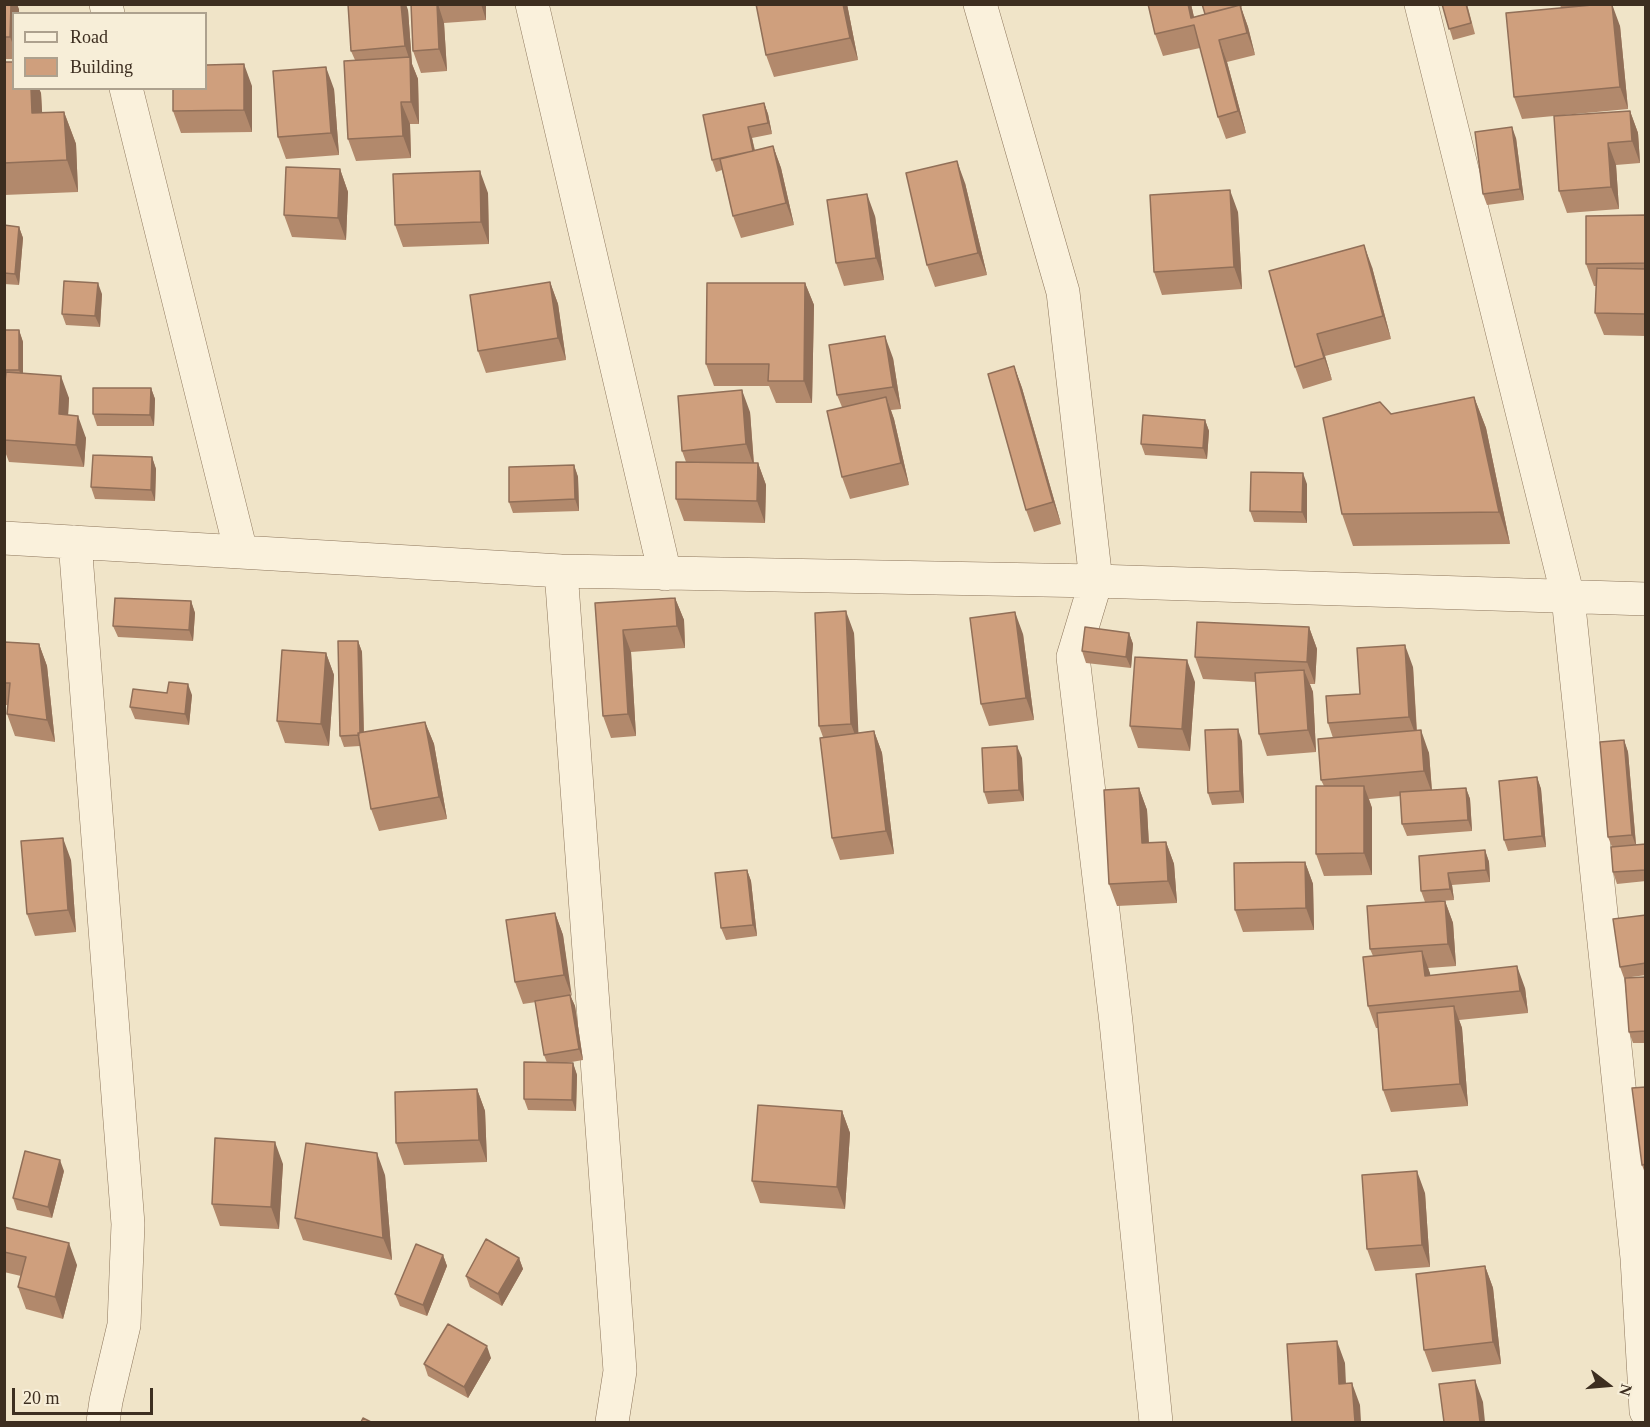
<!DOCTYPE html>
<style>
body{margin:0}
#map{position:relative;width:1650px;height:1427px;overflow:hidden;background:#f0e4c8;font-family:"Times New Roman",serif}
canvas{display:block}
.frame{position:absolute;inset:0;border:6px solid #3d2e20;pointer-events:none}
.legend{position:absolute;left:12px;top:12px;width:195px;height:78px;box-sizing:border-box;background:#f7eed8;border:2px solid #ada18e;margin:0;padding:8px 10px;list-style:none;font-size:18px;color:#3d2e20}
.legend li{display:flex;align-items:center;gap:12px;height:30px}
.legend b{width:30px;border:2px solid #ada18e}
.north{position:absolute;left:1578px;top:1355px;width:60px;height:60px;-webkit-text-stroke:4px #f7eed8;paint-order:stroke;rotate:106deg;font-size:16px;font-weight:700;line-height:24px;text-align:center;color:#3d2e20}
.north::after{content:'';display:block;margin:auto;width:21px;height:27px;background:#3d2e20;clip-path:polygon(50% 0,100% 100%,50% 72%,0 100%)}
.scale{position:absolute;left:12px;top:1388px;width:141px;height:27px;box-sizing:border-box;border:3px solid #3d2e20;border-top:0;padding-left:8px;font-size:18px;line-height:21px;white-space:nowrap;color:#3d2e20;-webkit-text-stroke:4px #f7eed8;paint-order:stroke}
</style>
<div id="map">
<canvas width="1650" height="1427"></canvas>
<div class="frame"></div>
<ul class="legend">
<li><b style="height:8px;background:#faf1dc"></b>Road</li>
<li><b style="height:16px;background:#cf9f7d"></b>Building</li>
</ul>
<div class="north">N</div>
<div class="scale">20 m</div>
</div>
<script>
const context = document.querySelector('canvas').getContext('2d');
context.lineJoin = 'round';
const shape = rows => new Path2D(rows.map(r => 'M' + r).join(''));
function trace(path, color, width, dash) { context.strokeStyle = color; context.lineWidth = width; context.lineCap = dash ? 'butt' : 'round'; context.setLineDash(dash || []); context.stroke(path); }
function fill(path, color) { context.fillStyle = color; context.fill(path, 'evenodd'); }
const minor = shape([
 [106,4,108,14],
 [532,4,665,574],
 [980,4,1063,292,1096,581,1073,657,1116,1022,1156,1422],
 [1421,4,1568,597,1637,1258,1646,1411],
 [126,88,241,552],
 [4,538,561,571,1096,581,1646,599],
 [75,542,128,1224,124,1325,106,1401,103,1422],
 [561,571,620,1371,612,1422]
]);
trace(minor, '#8d765c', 34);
trace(minor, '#faf1dc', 33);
fill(shape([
 [4,4,19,9,19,14,14,14,14,59,4,59],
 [411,4,486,4,486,20,444,23,447,71,421,73,413,51],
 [756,4,847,4,858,60,774,77,766,55],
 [1148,4,1191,4,1194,17,1240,4,1248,27,1255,55,1227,62,1246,133,1226,139,1218,117,1200,48,1163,56,1155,34],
 [1442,4,1467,4,1475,34,1453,40],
 [1560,4,1598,4,1594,5,1620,26,1628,109,1522,119,1514,97,1561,8],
 [408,10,412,64,418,79,419,124,410,124,411,158,356,161,348,139,355,60,351,51],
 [4,62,41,93,42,113,64,112,76,144,78,192,4,195],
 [252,86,252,132,181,133,173,111],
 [334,89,339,155,286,159,278,137],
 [764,103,768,114,772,134,752,138,755,150,773,146,781,168,794,225,741,238,733,216,722,170,716,172,712,160],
 [1630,111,1638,133,1640,163,1616,165,1619,209,1567,213,1559,191],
 [1516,138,1524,200,1487,205,1483,194],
 [340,169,348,192,346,240,292,237,284,215],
 [965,183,987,275,935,287,927,265],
 [488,193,489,244,403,247,395,225],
 [1238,212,1242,289,1162,295,1154,272],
 [1646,215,1646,336,1604,335,1595,313,1596,286,1594,286,1586,264],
 [875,216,884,280,844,286,836,263],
 [4,225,19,227,23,238,19,285,4,284],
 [1372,267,1391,339,1325,356,1332,380,1303,389,1295,367,1269,271],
 [550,282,558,304,566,360,486,373,478,351],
 [805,283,814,305,812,403,776,403,769,386,714,386,706,364],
 [102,294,100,327,66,325,62,314],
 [4,330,19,330,23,342,23,373,69,398,68,415,86,438,84,467,9,462,4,449],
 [893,358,901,409,891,410,894,419,909,485,850,499,842,477,842,407,837,395],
 [1014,366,1022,388,1061,524,1034,532,1026,510],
 [151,388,155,399,154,426,97,426,93,414],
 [1474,397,1486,428,1510,544,1353,546,1342,514,1391,414],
 [750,412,754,463,758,463,766,485,765,523,684,521,676,499,686,462,682,451],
 [1205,420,1209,431,1207,459,1145,455,1141,444],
 [152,457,156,469,155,501,95,499,91,487],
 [574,465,578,477,579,511,513,513,509,502],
 [1307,484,1307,523,1254,522,1250,511],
 [675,598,684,620,685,648,631,652,636,736,611,738,603,716,595,603],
 [191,601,195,613,193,641,118,637,113,626],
 [1309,627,1317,649,1315,684,1310,684,1313,692,1316,752,1267,756,1259,734,1256,682,1203,679,1195,657],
 [854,633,858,733,874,731,882,753,894,854,840,860,832,838,823,737,819,726],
 [1129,633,1133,644,1131,668,1086,663,1082,651],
 [1023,634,1034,720,989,726,981,704],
 [358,641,362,652,364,732,425,722,434,744,447,819,379,831,371,809,360,746,344,747,340,736],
 [4,642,39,644,47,666,55,742,15,736,7,714,8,705,4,705],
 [326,653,334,675,329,746,285,743,277,721],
 [1413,667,1417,731,1429,753,1432,790,1466,788,1470,799,1472,831,1407,836,1402,824,1401,796,1369,799,1372,808,1372,875,1324,876,1316,854,1324,786,1321,780,1333,738,1328,723],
 [1195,682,1190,751,1138,748,1130,726],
 [192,695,189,725,135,719,130,707],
 [1624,740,1628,752,1636,844,1646,844,1646,881,1617,884,1613,872,1612,847,1608,837],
 [1242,741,1244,803,1212,805,1208,793],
 [1022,758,1024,801,988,804,984,792],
 [1537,777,1541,789,1546,847,1508,851,1504,840],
 [1139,788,1147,810,1149,843,1166,842,1174,864,1177,903,1117,906,1109,884],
 [1485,850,1489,862,1490,882,1452,885,1454,900,1425,902,1421,891],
 [71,860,76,932,35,936,27,914],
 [1305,862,1313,884,1314,930,1243,932,1235,910],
 [747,870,751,881,757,936,726,940,721,928],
 [1445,901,1453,923,1456,966,1428,968,1430,975,1525,988,1528,1013,1459,1020,1462,1028,1468,1106,1391,1112,1383,1090,1378,1028,1376,1028,1368,1006,1373,956,1370,949],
 [555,913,563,935,571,997,575,1006,583,1060,566,1063,573,1063,577,1075,576,1111,528,1110,524,1099,547,1063,544,1055,536,1002,523,1004,515,982],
 [1646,915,1646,975,1624,978,1620,967],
 [1646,977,1646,1043,1633,1043,1629,1032],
 [1646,1087,1646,1176,1642,1165],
 [477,1089,485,1111,487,1162,404,1165,396,1143],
 [842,1111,850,1133,845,1209,760,1203,752,1181],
 [283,1164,279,1229,220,1226,212,1204],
 [64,1171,52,1218,17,1210,13,1198],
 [385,1175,392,1260,303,1240,295,1218],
 [1425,1193,1430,1267,1375,1271,1367,1249],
 [4,1227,77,1265,63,1319,26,1309,18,1287,21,1276,4,1272],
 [443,1255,447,1266,427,1316,400,1306,395,1294],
 [519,1258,523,1269,502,1306,470,1287,466,1276],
 [1485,1266,1493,1288,1501,1364,1432,1372,1424,1350],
 [491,1358,468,1398,428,1376,424,1364]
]), '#b2896c');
fill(shape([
 [11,4,17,4,19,9,19,14,14,14,14,47,10,37],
 [401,4,406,4,408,10,412,64,418,79,419,124,411,102,410,61,405,46],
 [437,4,438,4,444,23,447,71,439,49],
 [481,4,486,4,486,20],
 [843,4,847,4,858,60,850,38],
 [1188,4,1191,4,1199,40,1191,18],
 [1612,4,1620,26,1628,109,1620,87],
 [1240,5,1248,27,1255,55,1247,33],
 [1219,40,1227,62,1246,133,1238,111],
 [244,64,252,86,252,132,244,110],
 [326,67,334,89,339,155,331,133],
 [31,88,39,88,41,93,44,145,32,113],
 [401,102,410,124,411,158,403,136],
 [764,103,768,114,772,134,768,123],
 [1630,111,1638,133,1640,163,1632,141],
 [64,112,76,144,78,192,67,160],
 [748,127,752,138,757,163,753,151],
 [1512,127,1516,138,1524,200,1520,189],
 [1608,143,1616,165,1619,209,1611,187],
 [773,146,781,168,794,225,786,203],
 [957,161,965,183,987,275,978,253],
 [340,169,348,192,346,240,338,218],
 [480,171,488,193,489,244,481,222],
 [1230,190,1238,212,1242,289,1234,267],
 [867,194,875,216,884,280,876,258],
 [19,227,23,238,19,285,15,274],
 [1364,245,1372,267,1391,339,1383,316],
 [550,282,558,304,566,360,558,338],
 [98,283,102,294,100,327,95,316],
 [805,283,814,305,812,403,804,381],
 [19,330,23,342,23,381,19,370],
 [1317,334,1325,356,1332,380,1324,358],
 [885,336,893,358,901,409,893,387],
 [1014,366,1022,388,1061,524,1053,502],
 [61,376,69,398,67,436,59,414],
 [151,388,155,399,154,426,150,415],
 [742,390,750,412,754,467,746,444],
 [886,397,894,419,909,485,901,463],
 [1474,397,1486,428,1510,544,1499,512],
 [78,416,86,438,84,467,76,445],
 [1205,420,1209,431,1207,459,1203,448],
 [152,457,156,469,155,501,151,490],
 [758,463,766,485,765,523,757,501],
 [574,465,578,477,579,511,575,499],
 [1303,473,1307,484,1307,523,1302,512],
 [675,598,684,620,685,648,677,626],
 [191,601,195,613,193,641,189,630],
 [846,611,854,633,859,746,851,724],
 [1015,612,1023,634,1034,720,1026,698],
 [1309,627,1317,649,1315,684,1307,662],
 [623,630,631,652,636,736,628,714],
 [1129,633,1133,644,1131,668,1126,657],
 [358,641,362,652,364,746,360,735],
 [39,644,47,666,55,742,47,720],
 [1405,645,1413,667,1417,739,1409,717],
 [326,653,334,675,329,746,321,724],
 [1187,660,1195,682,1190,751,1182,729],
 [1304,670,1313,692,1316,752,1308,730],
 [188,684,192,695,189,725,185,714],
 [425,722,434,744,447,819,439,797],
 [1238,729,1242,741,1244,803,1240,791],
 [1421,730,1429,753,1432,793,1424,771],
 [874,731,882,753,894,854,886,831],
 [1624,740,1628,752,1636,846,1632,835],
 [1017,746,1022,758,1024,801,1019,790],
 [1537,777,1541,789,1546,847,1542,836],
 [1364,786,1372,808,1372,875,1364,853],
 [1139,788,1147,810,1150,865,1142,843],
 [1466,788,1470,799,1472,831,1468,820],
 [63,838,71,860,76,932,68,910],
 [1166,842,1174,864,1177,903,1168,881],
 [1485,850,1489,862,1490,882,1486,870],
 [1305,862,1313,884,1314,930,1306,908],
 [747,870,751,881,757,936,753,925],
 [1448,873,1452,885,1454,900,1450,889],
 [1445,901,1453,923,1456,966,1448,944],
 [555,913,563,935,572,997,564,975],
 [1422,951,1430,973,1433,998,1425,976],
 [1517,966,1525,988,1528,1013,1520,991],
 [570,995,575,1006,583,1060,579,1049],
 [1454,1006,1462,1028,1468,1106,1460,1084],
 [573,1063,577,1075,576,1111,572,1100],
 [477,1089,485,1111,487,1162,479,1140],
 [842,1111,850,1133,845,1209,837,1187],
 [275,1142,283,1164,279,1229,271,1207],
 [377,1153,385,1175,392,1260,383,1238],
 [60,1160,64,1171,52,1218,48,1207],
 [1417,1171,1425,1193,1430,1267,1422,1245],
 [69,1243,77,1265,63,1319,55,1297],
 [443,1255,447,1266,427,1316,423,1305],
 [519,1258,523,1269,502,1306,498,1294],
 [1485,1266,1493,1288,1501,1364,1493,1342],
 [1337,1341,1345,1363,1347,1406,1339,1384],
 [487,1346,491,1358,468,1398,464,1387],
 [1475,1380,1483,1402,1485,1422,1480,1422],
 [1352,1383,1360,1405,1361,1422,1355,1422]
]), '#916f58');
const building = shape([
 [4,4,11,4,10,37,4,37,4,4],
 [348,4,401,4,405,46,351,51,348,4],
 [411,4,437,4,439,49,413,51,411,4],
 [756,4,843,4,850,38,766,55,756,4],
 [1148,4,1188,4,1191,18,1240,5,1247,33,1219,40,1238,111,1218,117,1194,25,1155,34,1148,4],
 [1202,4,1240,4,1241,7,1240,5,1205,14,1202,4],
 [1442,4,1466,4,1471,23,1449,29,1442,4],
 [1603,4,1612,4,1620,87,1514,97,1506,13,1603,4],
 [410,57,411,102,401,102,403,136,348,139,344,61,410,57],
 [4,62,14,62,14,88,31,88,32,113,64,112,67,160,4,163,4,62],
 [244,64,244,110,173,111,173,88,206,88,206,65,244,64],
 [326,67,331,133,278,137,273,71,326,67],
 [764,103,768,123,748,127,753,151,712,160,703,115,764,103],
 [1630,111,1632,141,1608,143,1611,187,1559,191,1554,116,1630,111],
 [1512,127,1520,189,1483,194,1475,132,1512,127],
 [773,146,786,203,733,216,720,159,773,146],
 [957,161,978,253,927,265,906,173,957,161],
 [286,167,340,169,338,218,284,215,286,167],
 [480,171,481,222,395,225,393,174,480,171],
 [1230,190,1234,267,1154,272,1150,195,1230,190],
 [867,194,876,258,836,263,827,200,867,194],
 [1646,215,1646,263,1586,264,1586,216,1646,215],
 [4,225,19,227,15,274,4,273,4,225],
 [1364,245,1383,316,1317,334,1324,358,1295,367,1269,271,1364,245],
 [1597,268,1646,269,1646,314,1595,313,1597,268],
 [64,281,98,283,95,316,62,314,64,281],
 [550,282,558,338,478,351,470,295,550,282],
 [707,283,805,283,804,381,768,381,769,364,706,364,707,283],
 [4,330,19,330,19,370,4,370,4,330],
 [885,336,893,387,837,395,829,345,885,336],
 [1014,366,1053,502,1026,510,988,374,1014,366],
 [6,372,61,376,59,414,78,416,76,445,4,440,4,391,6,372],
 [93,388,151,388,150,415,93,414,93,388],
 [742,390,746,444,682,451,678,396,742,390],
 [886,397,901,463,842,477,827,411,886,397],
 [1474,397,1499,512,1342,514,1323,418,1380,402,1391,414,1474,397],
 [1143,415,1205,420,1203,448,1141,444,1143,415],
 [93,455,152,457,151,490,91,487,93,455],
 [676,462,758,463,757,501,676,499,676,462],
 [574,465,575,499,509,502,509,467,574,465],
 [1251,472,1303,473,1302,512,1250,511,1251,472],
 [115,598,191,601,189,630,113,626,115,598],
 [675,598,677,626,623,630,628,714,603,716,595,603,675,598],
 [846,611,851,724,819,726,815,613,846,611],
 [1015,612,1026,698,981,704,970,618,1015,612],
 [1197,622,1309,627,1307,662,1195,657,1197,622],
 [1085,627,1129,633,1126,657,1082,651,1085,627],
 [338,641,358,641,360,733,358,733,359,735,340,736,338,641],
 [4,642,39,644,47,720,7,714,10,683,4,683,4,642],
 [1405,645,1409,717,1328,723,1326,696,1360,694,1357,648,1405,645],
 [282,650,326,653,321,724,277,721,282,650],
 [1135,657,1187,660,1182,729,1130,726,1135,657],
 [1304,670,1308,730,1259,734,1255,673,1304,670],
 [169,682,188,684,185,714,130,707,133,689,167,693,169,682],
 [425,722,439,797,371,809,358,733,425,722],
 [1238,729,1240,791,1208,793,1205,730,1238,729],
 [1421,730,1424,771,1321,780,1318,739,1421,730],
 [874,731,886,831,832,838,820,738,874,731],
 [1624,740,1632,835,1608,837,1600,742,1624,740],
 [1017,746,1019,790,984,792,982,748,1017,746],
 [1537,777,1542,836,1504,840,1499,781,1537,777],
 [1316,786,1364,786,1364,853,1316,854,1316,786],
 [1139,788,1142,843,1166,842,1168,881,1109,884,1104,790,1139,788],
 [1466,788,1468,820,1402,824,1400,792,1466,788],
 [63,838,68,910,27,914,21,841,63,838],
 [1646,844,1646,870,1613,872,1611,847,1646,844],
 [1485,850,1486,870,1448,873,1450,889,1421,891,1419,856,1485,850],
 [1305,862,1306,908,1235,910,1234,863,1305,862],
 [747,870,753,925,721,928,715,873,747,870],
 [1445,901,1448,944,1370,949,1367,906,1445,901],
 [555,913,564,975,515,982,506,920,555,913],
 [1646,915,1646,963,1620,967,1613,919,1646,915],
 [1422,951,1425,976,1517,966,1520,991,1368,1006,1363,957,1422,951],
 [1646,977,1646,1031,1629,1032,1625,978,1646,977],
 [570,995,579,1049,544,1055,535,1001,570,995],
 [1454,1006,1460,1084,1383,1090,1377,1013,1454,1006],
 [524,1062,573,1063,572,1100,524,1099,524,1062],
 [1646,1087,1646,1164,1642,1165,1632,1088,1646,1087],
 [477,1089,479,1140,396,1143,395,1092,477,1089],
 [758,1105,842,1111,837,1187,752,1181,758,1105],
 [215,1138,275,1142,271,1207,212,1204,215,1138],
 [306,1143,377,1153,383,1238,295,1218,306,1143],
 [25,1151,60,1160,48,1207,13,1198,25,1151],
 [1417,1171,1422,1245,1367,1249,1362,1175,1417,1171],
 [4,1227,69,1243,55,1297,18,1287,26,1257,4,1252,4,1227],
 [486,1239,519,1258,498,1294,466,1276,486,1239],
 [416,1244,443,1255,423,1305,395,1294,416,1244],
 [1485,1266,1493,1342,1424,1350,1416,1274,1485,1266],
 [448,1324,487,1346,464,1387,424,1364,448,1324],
 [1337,1341,1339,1384,1352,1383,1355,1422,1292,1422,1287,1344,1337,1341],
 [1475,1380,1480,1422,1444,1422,1439,1384,1475,1380],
 [363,1418,371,1422,361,1422,363,1418]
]);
fill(building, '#cf9f7d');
trace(building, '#916f58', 1.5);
</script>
